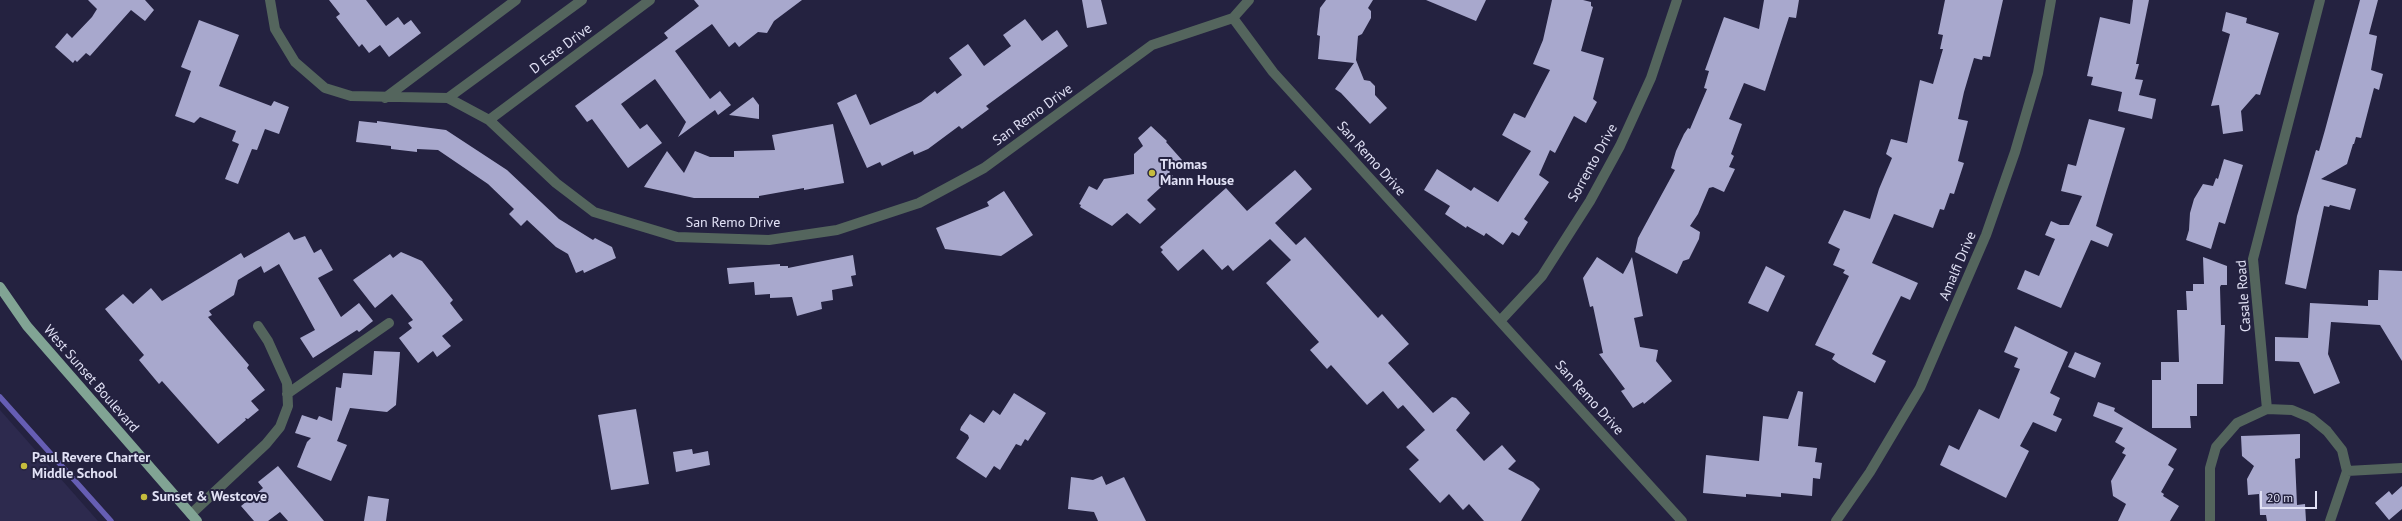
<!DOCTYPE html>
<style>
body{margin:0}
#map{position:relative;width:2402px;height:521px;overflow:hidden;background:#242240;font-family:"PT Sans",sans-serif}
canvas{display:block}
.scale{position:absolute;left:2260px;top:491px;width:57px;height:18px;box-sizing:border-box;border:2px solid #e1e1f5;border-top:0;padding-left:5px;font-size:12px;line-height:14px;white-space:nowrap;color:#e1e1f5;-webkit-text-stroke:3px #242240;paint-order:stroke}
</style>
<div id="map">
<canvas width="2402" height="521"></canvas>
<div class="scale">20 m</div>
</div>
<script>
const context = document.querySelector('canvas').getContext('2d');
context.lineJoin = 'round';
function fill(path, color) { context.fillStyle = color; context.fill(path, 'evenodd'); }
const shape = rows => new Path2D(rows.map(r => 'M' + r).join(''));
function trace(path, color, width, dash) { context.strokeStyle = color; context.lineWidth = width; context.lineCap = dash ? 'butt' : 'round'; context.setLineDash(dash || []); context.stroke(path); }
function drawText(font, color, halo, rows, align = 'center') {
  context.font = font + ' "PT Sans",sans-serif'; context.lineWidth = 4; context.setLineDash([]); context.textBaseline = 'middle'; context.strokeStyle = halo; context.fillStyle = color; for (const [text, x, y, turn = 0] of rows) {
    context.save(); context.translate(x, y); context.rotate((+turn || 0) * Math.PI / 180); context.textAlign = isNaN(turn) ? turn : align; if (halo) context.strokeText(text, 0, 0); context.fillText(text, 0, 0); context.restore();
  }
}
fill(shape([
 [0,410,98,521,0,521]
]), '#2d2a4e');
trace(shape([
 [0,397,111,521]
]), '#665eb4', 5.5);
fill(shape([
 [88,0,145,0,154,10,145,21,131,10,90,56,86,53,77,62,75,60,73,63,55,47,67,33,72,38,92,17,97,9],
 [329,0,366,0,386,26,398,17,404,25,411,20,421,33,389,57,380,45,369,53,362,44,359,47,336,17,340,14],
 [694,0,802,0,774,21,767,33,758,32,739,47,735,42,729,47,712,24,675,51,710,99,720,91,731,105,718,115,715,110,678,137,686,122,655,79,621,104,640,129,647,124,662,143,628,168,592,119,587,122,575,106,668,38,664,33,699,6],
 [1082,0,1101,0,1107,24,1087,28],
 [1326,0,1373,0,1368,8,1371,11,1371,18,1362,34,1358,36,1356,60,1364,80,1370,81,1375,86,1375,95,1387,108,1370,124,1341,93,1335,89,1354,63,1318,59,1320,36,1317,35,1320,8],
 [1426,0,1486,0,1476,21],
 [1552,0,1583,0,1591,2,1591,6,1593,7,1581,51,1604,58,1593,99,1597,102,1586,123,1574,116,1555,153,1550,150,1539,175,1549,182,1524,219,1528,222,1519,236,1512,232,1503,245,1486,233,1484,236,1467,226,1466,228,1445,214,1450,206,1424,190,1437,169,1471,191,1474,187,1498,202,1531,151,1502,135,1514,113,1525,118,1550,70,1533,64,1543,40],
 [1764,0,1799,0,1796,18,1789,17,1765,91,1744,83,1729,119,1742,124,1731,154,1734,156,1729,167,1735,169,1724,192,1713,187,1709,188,1698,214,1690,226,1700,232,1699,239,1689,259,1683,261,1677,274,1635,252,1638,238,1675,170,1671,168,1676,151,1684,134,1688,128,1690,129,1707,89,1704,88,1709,71,1705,70,1724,17,1759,29],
 [1945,0,2003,0,1990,57,1983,56,1982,60,1974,58,1964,92,1958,119,1968,121,1958,161,1964,163,1954,194,1950,193,1944,210,1940,209,1933,228,1894,214,1872,263,1918,283,1910,300,1901,296,1872,354,1886,361,1875,383,1839,364,1832,359,1835,354,1815,345,1849,276,1843,273,1845,270,1833,265,1840,249,1828,243,1844,210,1870,219,1879,189,1892,158,1886,154,1891,139,1907,143,1920,80,1933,84,1943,49,1940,49,1943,35,1938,34],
 [2133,0,2149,0,2136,64,2139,64,2135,79,2143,80,2139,95,2156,99,2152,119,2118,111,2122,92,2091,85,2093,77,2087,76,2100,17,2130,24],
 [2360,0,2378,0,2369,34,2377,36,2371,70,2383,74,2379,90,2374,88,2361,138,2356,137,2354,144,2353,144,2347,164,2321,179,2356,189,2350,210,2330,205,2329,207,2324,206,2306,289,2285,284,2297,216,2316,150,2319,151,2325,130],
 [2226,12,2247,18,2246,23,2279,33,2260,95,2256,94,2241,111,2243,131,2223,134,2219,105,2211,106,2230,34,2222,31],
 [1025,19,1042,41,1057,30,1068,46,986,106,989,109,962,129,959,126,928,149,914,155,913,151,882,166,880,162,867,168,837,103,856,94,870,125,921,102,935,91,937,94,962,75,949,58,968,44,984,66,1011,46,1003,35],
 [199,20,239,35,219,86,271,106,274,101,289,107,279,134,265,129,257,150,252,149,238,184,225,179,239,144,232,141,236,131,200,117,194,123,175,116,191,71,181,67],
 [753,97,759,105,759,119,729,115],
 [2089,119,2125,128,2096,226,2113,234,2108,247,2091,240,2061,308,2017,289,2025,270,2039,276,2055,239,2045,235,2051,221,2060,225,2069,225,2082,196,2061,191,2068,164,2076,166],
 [359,121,377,123,377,121,446,130,507,170,559,219,593,240,595,238,612,247,616,258,584,273,583,270,576,273,568,254,556,247,527,220,521,226,509,214,514,209,488,184,438,150,417,149,417,152,391,149,391,146,356,142],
 [833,124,844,183,804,190,804,188,759,196,759,198,694,198,644,187,667,151,684,173,695,151,710,157,734,157,734,151,775,150,772,135],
 [1151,126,1167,141,1166,142,1182,160,1169,172,1173,176,1147,200,1156,209,1140,224,1127,213,1112,226,1080,207,1081,205,1079,204,1089,186,1097,190,1104,179,1134,174,1134,154,1143,146,1138,138],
 [2224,159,2243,165,2225,224,2219,222,2211,249,2186,240,2189,230,2190,213,2194,199,2203,184,2213,186,2216,178,2218,179],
 [1295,170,1312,189,1275,223,1296,245,1305,237,1378,318,1382,314,1409,344,1388,363,1433,413,1452,397,1456,398,1470,413,1456,430,1484,461,1502,445,1516,461,1508,469,1533,482,1540,489,1521,521,1484,521,1469,504,1463,510,1449,494,1440,503,1409,469,1419,460,1406,447,1425,430,1403,405,1398,409,1383,391,1367,405,1331,365,1327,369,1310,350,1319,342,1266,283,1291,260,1270,239,1233,271,1228,265,1222,270,1203,249,1178,271,1161,252,1163,250,1160,247,1226,188,1247,211],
 [1004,191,1033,235,1001,256,945,249,936,228,989,206,987,202],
 [289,232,294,240,305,236,314,253,321,249,333,270,318,278,341,317,359,303,373,321,359,332,357,330,313,358,300,338,315,330,279,264,264,273,261,266,238,280,234,295,209,311,212,315,208,317,249,365,247,368,265,390,251,401,259,410,248,419,245,418,246,420,218,444,162,381,159,384,139,360,144,355,105,309,123,294,133,304,151,288,162,301,241,253,244,258],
 [401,252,422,261,453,300,450,303,463,320,442,336,451,346,437,357,433,351,418,363,399,338,412,328,408,323,413,320,392,294,375,308,353,280,390,254,393,258],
 [853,255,856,275,851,276,853,286,832,290,833,300,821,302,822,309,797,316,792,297,770,298,770,294,755,295,754,282,729,284,727,268,780,264,780,266,788,266,788,268],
 [1597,257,1623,274,1632,257,1643,316,1634,318,1640,347,1658,350,1656,361,1672,381,1644,404,1643,402,1633,408,1621,391,1625,389,1599,354,1603,353,1593,306,1590,307,1583,278],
 [2203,257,2227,266,2227,285,2221,285,2220,287,2221,325,2225,325,2223,384,2197,384,2197,416,2190,416,2191,428,2152,428,2152,380,2161,380,2161,362,2179,362,2177,310,2187,310,2186,291,2193,291,2193,284,2204,284],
 [1766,266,1785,276,1768,312,1748,303],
 [2379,270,2402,271,2402,361,2380,325,2331,322,2328,354,2340,383,2314,394,2299,362,2275,361,2275,337,2308,338,2310,303,2368,306,2368,300,2378,300],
 [2015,326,2068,352,2050,393,2060,398,2053,415,2062,419,2056,432,2033,422,2020,446,2029,451,2006,498,1940,465,1949,445,1959,450,1979,409,1999,419,2020,369,2014,367,2018,358,2004,352],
 [374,351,400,352,396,405,387,412,350,408,337,441,347,445,331,481,297,467,307,442,311,438,295,433,302,415,317,420,319,416,332,421,336,387,341,388,343,373,372,375],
 [2075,352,2101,363,2095,378,2068,367],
 [1798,391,1803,392,1798,446,1817,448,1815,462,1822,463,1820,479,1813,478,1812,496,1781,493,1781,497,1746,494,1746,497,1703,493,1706,455,1759,461,1763,416,1788,419],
 [1014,393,1046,413,1028,441,1025,439,1021,446,1016,444,1000,470,994,466,986,478,956,458,969,438,968,435,960,430,961,427,970,414,984,423,993,410,1000,415],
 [2098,402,2115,408,2114,411,2177,449,2168,465,2174,469,2161,492,2164,494,2163,496,2179,506,2170,521,2118,521,2126,504,2113,496,2111,481,2126,455,2122,453,2125,448,2115,442,2123,428,2093,416],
 [636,409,649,484,611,490,598,415],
 [2300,434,2300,458,2295,459,2297,505,2305,504,2306,521,2267,521,2266,515,2260,515,2259,494,2248,495,2247,479,2254,466,2242,456,2241,436],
 [692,449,693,454,708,451,710,465,676,472,673,452],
 [278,466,324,521,288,521,280,512,268,521,254,521,241,506,263,488,258,482],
 [1102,476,1106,485,1124,477,1146,521,1098,521,1094,512,1068,509,1071,477,1093,480],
 [2402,486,2402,509,2389,520,2375,503,2389,491,2392,495],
 [368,496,389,499,386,521,364,521]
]), '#a8a8cd');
trace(shape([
 [270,0,275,29,295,62,325,88,351,96,448,98,489,120,556,183,594,212,677,237,769,240,837,230,919,203,984,168,1152,45,1233,18],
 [1233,18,1273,72,1682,521],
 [1233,18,1249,0],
 [385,98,516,0],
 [448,98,582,0],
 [489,120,650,0],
 [1500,321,1542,276,1590,201,1620,146,1651,78,1677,0],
 [287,394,389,323],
 [2267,409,2292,410,2311,418,2327,431,2342,450,2347,471,2330,521],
 [2347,471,2402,468],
 [191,514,266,444,280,427,288,406,287,383,268,341,258,326],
 [1836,521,1870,472,1920,388,1986,235,2015,152,2038,73,2051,0],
 [2210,521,2210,468,2216,447,2237,423,2267,409,2253,259,2320,0]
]), '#54655d', 10);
trace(shape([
 [0,287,27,326,197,521]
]), '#81a494', 10);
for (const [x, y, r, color] of [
 [1152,173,4,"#c5bc3d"],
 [24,466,4,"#c5bc3d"],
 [144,497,4,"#c5bc3d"]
]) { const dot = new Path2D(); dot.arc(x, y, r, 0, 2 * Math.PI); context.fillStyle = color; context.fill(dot); trace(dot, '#242240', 1.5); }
drawText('14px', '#e1e1f5', '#242240', [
 ["D Este Drive",561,49,-37],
 ["San Remo Drive",1033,115,-36],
 ["San Remo Drive",1371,159,48],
 ["Sorrento Drive",1593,163,-61],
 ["San Remo Drive",733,223],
 ["Amalfi Drive",1958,266,-67],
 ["Casale Road",2244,296,-94],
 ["West Sunset Boulevard",91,379,49],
 ["San Remo Drive",1589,398,48]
]);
drawText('bold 14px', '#e1e1f5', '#242240', [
 ["Thomas",1160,165],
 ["Mann House",1160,181],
 ["Paul Revere Charter",32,458],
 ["Middle School",32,474],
 ["Sunset & Westcove",152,497]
], 'left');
</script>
